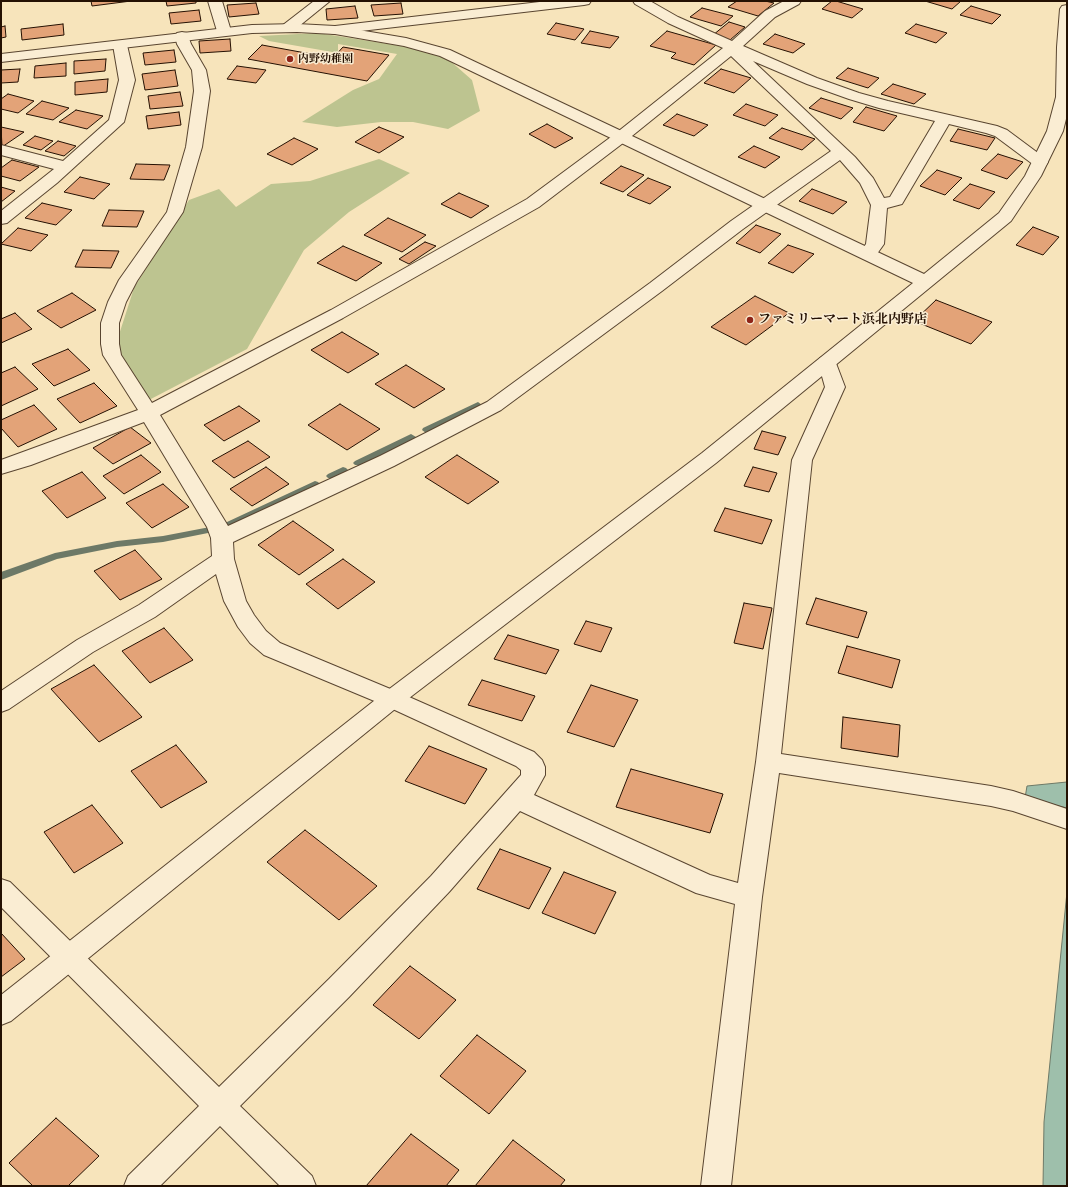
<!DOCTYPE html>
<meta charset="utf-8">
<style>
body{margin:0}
#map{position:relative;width:1068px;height:1187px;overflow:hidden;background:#f7e4bb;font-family:"Gentium Book Plus",serif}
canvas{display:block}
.frame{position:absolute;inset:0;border:2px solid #241002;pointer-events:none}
</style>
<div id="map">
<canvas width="1068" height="1187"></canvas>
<div class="frame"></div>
</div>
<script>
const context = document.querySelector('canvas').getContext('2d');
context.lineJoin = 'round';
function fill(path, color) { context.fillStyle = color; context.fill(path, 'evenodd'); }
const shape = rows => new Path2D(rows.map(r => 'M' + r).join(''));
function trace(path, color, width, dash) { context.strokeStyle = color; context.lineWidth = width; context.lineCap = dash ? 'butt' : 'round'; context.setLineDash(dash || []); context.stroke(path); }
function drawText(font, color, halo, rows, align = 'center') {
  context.font = font + ' "Gentium Book Plus","Noto Serif JP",serif'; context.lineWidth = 3; context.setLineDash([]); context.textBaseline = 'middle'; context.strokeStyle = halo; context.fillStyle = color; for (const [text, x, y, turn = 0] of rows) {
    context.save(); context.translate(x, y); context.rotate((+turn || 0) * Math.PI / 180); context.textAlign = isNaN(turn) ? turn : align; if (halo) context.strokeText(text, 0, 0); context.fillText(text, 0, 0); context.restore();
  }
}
fill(shape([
 [318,33,440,52,472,80,480,111,448,129,413,122,381,122,337,127,302,122,353,90,379,79,397,54,338,44,338,53,269,41,259,36],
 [379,159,410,173,349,212,304,250,247,349,147,401,116,344,134,288,189,200,219,189,236,207,271,184,310,181]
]), '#bdc490');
const water = shape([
 [1067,782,1067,808,1025,798,1027,786,1067,782],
 [1067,892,1067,1186,1043,1186,1044,1122,1067,892]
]);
fill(water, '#9ebfab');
trace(water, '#6d7967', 1);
fill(shape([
 [478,402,482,405,481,407,429,432,426,433,422,430,423,428,478,402],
 [411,434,416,437,414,439,361,465,355,465,353,463,355,461,411,434],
 [343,467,346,468,348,470,346,472,334,478,328,478,326,476,328,474,343,467],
 [315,481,318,482,320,484,318,486,233,526,230,527,225,524,227,522,315,481],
 [210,527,215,530,213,532,163,542,117,547,57,559,1,580,1,572,55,553,117,541,163,536,210,527]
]), '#6d7967');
const building = shape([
 [91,1,131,1,92,6,91,1],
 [166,1,196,1,196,3,167,6,166,1],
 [737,1,765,1,774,3,758,16,728,7,737,1],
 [832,1,836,1,863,9,852,18,822,9,832,1],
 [925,1,961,1,952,9,925,1],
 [256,3,259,14,229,17,227,5,256,3],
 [401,3,403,14,374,16,371,5,401,3],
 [355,6,358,18,327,20,326,9,355,6],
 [971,6,1001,15,992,24,960,15,971,6],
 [702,8,733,16,721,26,690,17,702,8],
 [199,10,201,21,171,24,169,13,199,10],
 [729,22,745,27,730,40,713,35,729,22],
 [556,23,584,29,575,40,547,34,556,23],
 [63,24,64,35,22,40,21,29,63,24],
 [916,24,947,33,936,43,905,33,916,24],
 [5,26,6,37,1,38,1,27,5,26],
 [590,31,619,37,610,48,581,43,590,31],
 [667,31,716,45,694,65,671,58,676,53,650,46,667,31],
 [775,34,805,44,793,53,763,44,775,34],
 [230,39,231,51,200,53,199,41,230,39],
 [262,45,333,58,343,47,389,55,367,81,248,59,262,45],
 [174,50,176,62,145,65,143,53,174,50],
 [106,59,105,71,74,74,74,61,106,59],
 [66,63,66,76,34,78,35,66,66,63],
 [237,66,266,70,256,83,227,79,237,66],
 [848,68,879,78,868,88,836,78,848,68],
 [20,69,18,82,1,83,1,70,20,69],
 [721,69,751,78,734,93,704,83,721,69],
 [175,70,178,86,145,90,142,74,175,70],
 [108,79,107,92,75,95,75,82,108,79],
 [893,84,926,94,914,104,881,94,893,84],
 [180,92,183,106,150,109,148,96,180,92],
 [8,94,34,101,18,113,1,109,1,99,8,94],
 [821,98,853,108,841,119,809,108,821,98],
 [42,101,69,108,53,120,26,114,42,101],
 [746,104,778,115,765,126,733,115,746,104],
 [866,107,897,116,884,131,853,122,866,107],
 [76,110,103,116,87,129,59,122,76,110],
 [179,112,181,125,148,129,146,116,179,112],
 [677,114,708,125,694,136,663,125,677,114],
 [547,124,573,138,555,148,529,134,547,124],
 [1,127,24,132,2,147,1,127],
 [379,127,404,137,379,153,355,142,379,127],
 [782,128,815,139,802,150,769,138,782,128],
 [958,129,995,138,987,150,950,141,958,129],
 [35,136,53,141,41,150,23,145,35,136],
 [294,138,318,149,292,165,267,154,294,138],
 [58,141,76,146,64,156,45,151,58,141],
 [754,146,780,157,765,168,738,157,754,146],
 [998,154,1023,162,1007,179,981,170,998,154],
 [12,160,39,167,20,181,1,176,1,168,12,160],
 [136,164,170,165,164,180,130,179,136,164],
 [621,166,644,175,623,192,600,183,621,166],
 [937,170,962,178,945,195,920,186,937,170],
 [80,177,110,184,94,199,64,192,80,177],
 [648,178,671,187,650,204,627,195,648,178],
 [970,184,995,192,979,209,953,200,970,184],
 [1,187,15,191,1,202,1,187],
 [812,189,847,202,833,214,799,201,812,189],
 [459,193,489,206,471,218,441,204,459,193],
 [42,203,72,210,56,225,25,218,42,203],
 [109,210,144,211,137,227,102,226,109,210],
 [388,218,426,235,402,252,364,235,388,218],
 [756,225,781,234,760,253,736,243,756,225],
 [1033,227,1059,237,1043,255,1016,245,1033,227],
 [18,228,48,235,31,251,1,244,18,228],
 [425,242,436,246,409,264,399,259,425,242],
 [788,245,814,254,793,273,768,263,788,245],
 [343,246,382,263,356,281,317,263,343,246],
 [83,250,119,251,111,268,75,267,83,250],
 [72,293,96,310,61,328,37,311,72,293],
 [755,296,789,313,746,345,711,327,755,296],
 [936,300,992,322,971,344,914,321,936,300],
 [15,313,32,329,1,343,1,319,15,313],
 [342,332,379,354,348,373,311,350,342,332],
 [68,349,90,370,54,386,32,364,68,349],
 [406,365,445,389,414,408,375,384,406,365],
 [15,367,38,389,1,406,1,373,15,367],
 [94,383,117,406,80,423,57,399,94,383],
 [340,404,380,429,347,450,308,425,340,404],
 [34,405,57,429,18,447,1,428,1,420,34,405],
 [239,406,260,421,224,441,204,425,239,406],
 [130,427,151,443,113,464,93,448,130,427],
 [762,431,786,437,778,455,754,449,762,431],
 [248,441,270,457,234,478,212,461,248,441],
 [141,455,161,472,124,494,103,476,141,455],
 [457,455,499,482,468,504,425,477,457,455],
 [266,467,289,484,252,506,230,489,266,467],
 [753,467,777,473,769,492,744,486,753,467],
 [82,472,106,498,67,518,42,491,82,472],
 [163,484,189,507,152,528,126,503,163,484],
 [725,508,772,520,762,544,714,531,725,508],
 [293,521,334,550,299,575,258,545,293,521],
 [135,550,162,579,120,600,94,571,135,550],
 [343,559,375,582,338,609,306,584,343,559],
 [816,598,867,612,858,638,806,624,816,598],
 [744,603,772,608,763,649,734,643,744,603],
 [586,621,612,628,601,652,574,644,586,621],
 [164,628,193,660,150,683,122,651,164,628],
 [508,635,559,650,546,674,494,659,508,635],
 [847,646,900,660,892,688,838,673,847,646],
 [94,665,142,717,99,742,51,689,94,665],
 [482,680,535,696,522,721,468,705,482,680],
 [591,685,638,700,614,747,567,732,591,685],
 [843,717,900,725,898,757,841,748,843,717],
 [176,745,207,782,161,808,131,771,176,745],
 [429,746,487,769,465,804,405,781,429,746],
 [631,769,723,794,710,833,616,807,631,769],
 [92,805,123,843,74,873,44,832,92,805],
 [305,830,377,886,339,920,267,862,305,830],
 [500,849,551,868,529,909,477,889,500,849],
 [564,872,616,892,595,934,542,913,564,872],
 [1,933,25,959,1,977,1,933],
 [410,966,456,1000,419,1039,373,1005,410,966],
 [477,1035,526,1071,489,1114,440,1076,477,1035],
 [56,1118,99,1156,68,1186,33,1186,9,1163,56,1118],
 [411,1134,459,1170,446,1186,366,1186,411,1134],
 [513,1140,565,1180,560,1186,475,1186,513,1140]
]);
fill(building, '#e3a378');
trace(building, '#241002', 1);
const minor = shape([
 [208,1,222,1,231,31,229,34,224,35,219,34,217,31,208,1],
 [314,1,330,1,293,31,288,32,283,31,281,28,283,25,314,1],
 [548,1,591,1,589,4,584,5,335,34,330,33,328,30,330,27,335,26,548,1],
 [633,1,650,1,678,17,732,41,765,11,784,1,801,1,799,4,775,17,743,46,817,78,859,93,888,101,997,126,1007,130,1046,159,1048,162,1046,165,1040,167,1034,165,995,136,986,133,949,124,902,204,887,208,884,244,874,258,868,259,862,258,859,254,866,244,871,205,860,183,840,160,743,229,662,291,501,410,394,466,233,542,234,559,246,601,254,615,266,631,280,643,400,693,534,752,542,760,545,767,545,775,534,795,710,875,738,883,756,762,792,460,825,387,818,362,820,358,827,356,834,358,845,387,812,460,781,754,991,786,1013,791,1067,809,1067,829,1013,811,991,806,779,773,762,897,731,1186,701,1186,735,904,696,893,520,811,449,892,349,997,240,1106,312,1176,316,1186,280,1186,220,1126,160,1186,124,1186,128,1176,199,1106,1,907,1,879,10,882,219,1087,329,979,431,876,521,775,521,770,516,766,384,705,264,655,250,643,238,627,224,601,216,574,155,617,93,652,9,709,1,712,1,691,77,640,139,605,212,556,211,538,207,527,144,422,31,465,1,474,1,460,138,410,103,355,101,344,101,323,108,302,119,280,167,212,186,147,194,91,192,70,177,44,175,36,177,33,182,32,187,33,191,44,206,70,210,91,202,147,183,212,137,281,126,302,119,323,119,344,121,355,152,403,331,310,527,199,615,134,723,48,668,23,635,4,633,1],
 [731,56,831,151,731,221,650,283,487,402,380,456,228,526,160,415,343,318,539,207,627,140,731,56],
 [753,61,807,84,849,99,879,108,935,121,890,197,884,198,873,178,855,157,753,61],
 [120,41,125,42,127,45,135,80,124,122,57,183,7,223,1,224,1,211,54,169,1,155,1,145,63,161,109,120,119,80,113,45,115,42,120,41]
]);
const tertiary = shape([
 [1067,5,1067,115,1063,131,1041,176,1011,221,716,463,400,705,11,1021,1,1025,1,995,384,693,702,453,913,283,440,56,404,46,335,34,297,32,252,33,1,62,1,54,252,25,297,24,335,26,406,38,450,50,924,274,999,213,1025,176,1047,131,1056,97,1057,47,1060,9,1062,6,1067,5]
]);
trace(minor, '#594530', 2);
trace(tertiary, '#594530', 2);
fill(minor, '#faedd3');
fill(tertiary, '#faedd3');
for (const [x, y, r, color] of [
 [290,59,4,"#8f2418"],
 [750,320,4,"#8f2418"]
]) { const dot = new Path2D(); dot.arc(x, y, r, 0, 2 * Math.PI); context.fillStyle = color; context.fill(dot); trace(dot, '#faedd3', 1.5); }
drawText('bold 11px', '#241002', '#faedd3', [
 ["内野幼稚園",298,59]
], 'left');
drawText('bold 13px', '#241002', '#faedd3', [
 ["ファミリーマート浜北内野店",758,320]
], 'left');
</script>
